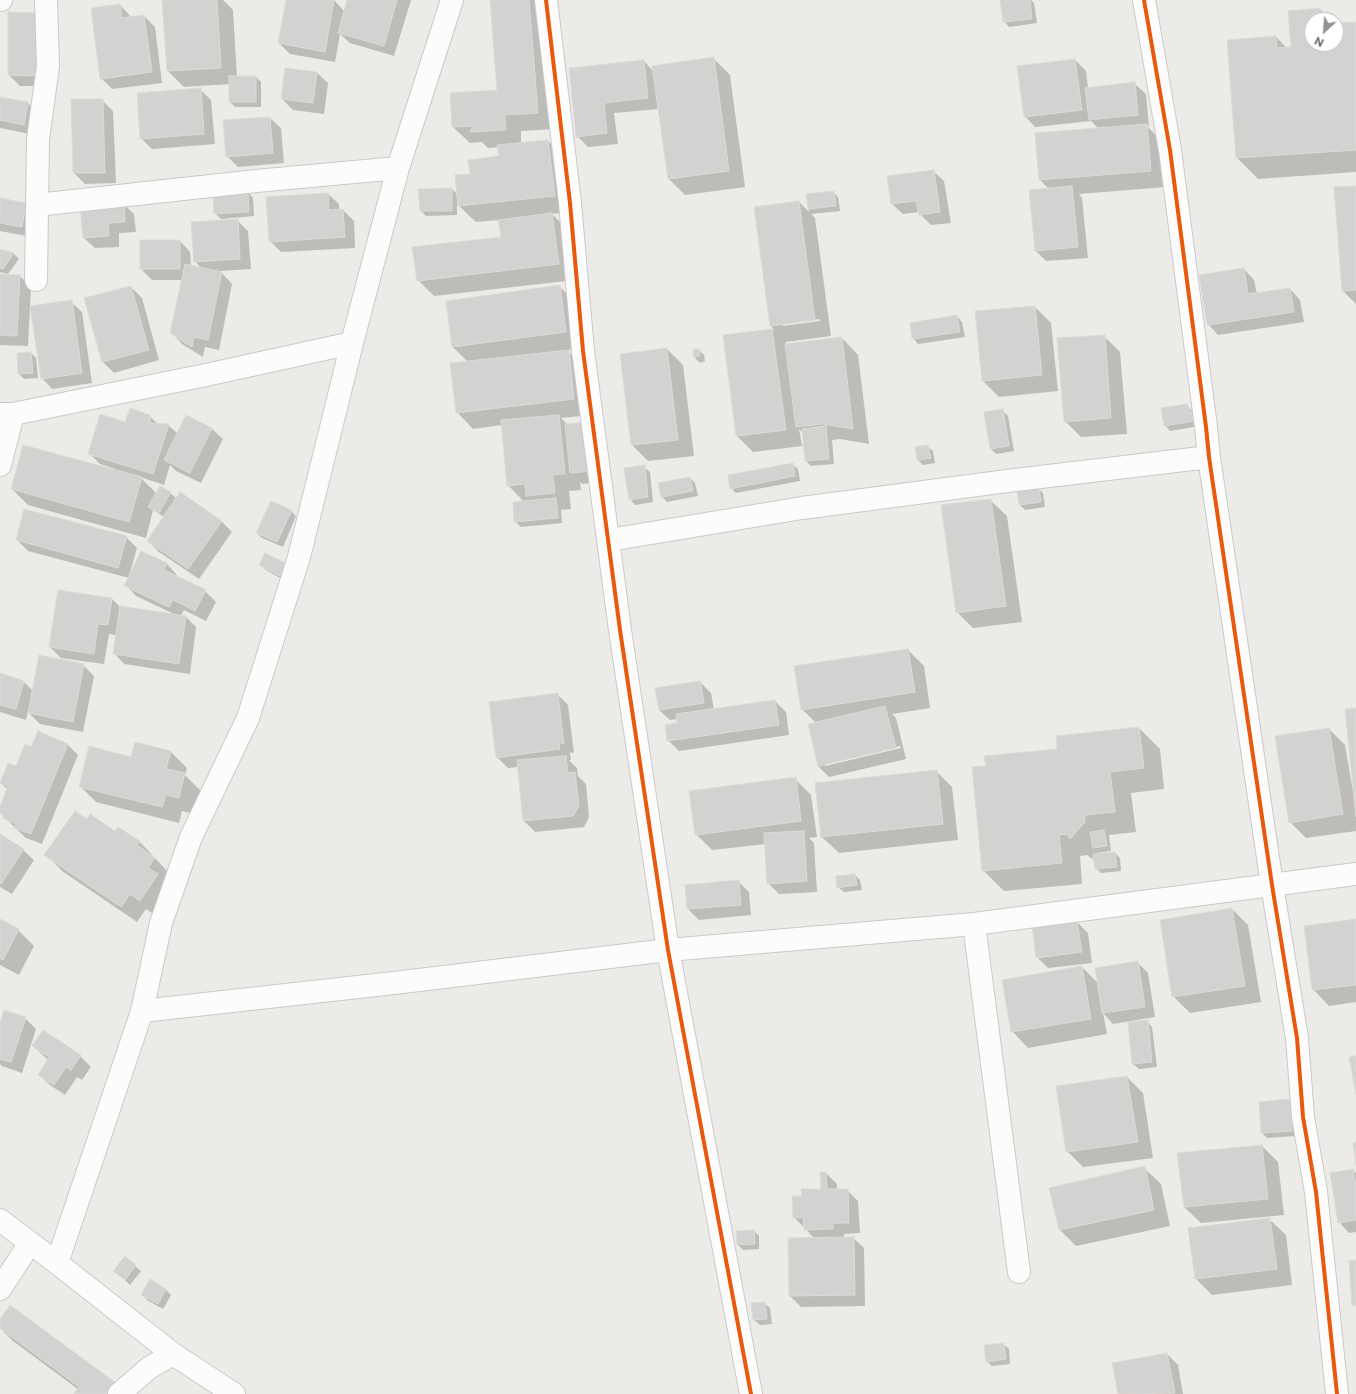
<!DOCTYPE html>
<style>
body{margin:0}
#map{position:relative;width:1356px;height:1394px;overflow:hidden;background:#edebe8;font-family:"Public Sans",sans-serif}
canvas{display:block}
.north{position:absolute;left:1304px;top:12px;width:40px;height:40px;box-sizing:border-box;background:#fff;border:1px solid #bfc0c2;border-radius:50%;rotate:206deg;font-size:11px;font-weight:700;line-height:16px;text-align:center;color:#5e6266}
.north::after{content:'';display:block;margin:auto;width:14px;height:18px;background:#909294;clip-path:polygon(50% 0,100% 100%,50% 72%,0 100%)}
</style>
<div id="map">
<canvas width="1356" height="1394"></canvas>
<div class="north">N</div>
</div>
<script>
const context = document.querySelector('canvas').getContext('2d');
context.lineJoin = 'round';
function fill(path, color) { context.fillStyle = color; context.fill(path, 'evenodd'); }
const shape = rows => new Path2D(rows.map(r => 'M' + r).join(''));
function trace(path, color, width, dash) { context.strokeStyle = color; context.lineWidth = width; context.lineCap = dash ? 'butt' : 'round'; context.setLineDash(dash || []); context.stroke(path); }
fill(shape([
 [163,0,223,0,233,10,237,77,256,77,261,82,261,107,235,107,230,102,230,84,184,87,168,71],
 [287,0,334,0,345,12,348,0,411,0,394,56,350,43,340,34,335,62,290,54,279,43],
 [491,0,540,0,554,129,521,131,521,144,548,141,564,157,570,212,552,214,568,230,575,280,434,296,418,280,502,238,499,220,476,222,459,206,458,198,457,198,457,215,426,216,421,211,419,190,452,189,458,195,472,175,500,157,499,147,488,148,482,142,470,143,453,127,498,90],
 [1008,0,1031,0,1034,3,1037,23,1009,27,1004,21],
 [120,5,130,16,131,18,144,16,155,27,162,83,112,89,101,78],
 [1320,9,1330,20,1312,20,1312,44,1336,44,1336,24,1356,23,1356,172,1258,179,1237,158,1276,37,1287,48,1292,48,1289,12],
 [9,13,49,86,20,86,9,75],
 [714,59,730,75,745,187,685,195,669,179,659,109,614,113,618,144,588,147,577,136,570,69,644,61,654,72],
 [1075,60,1086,71,1088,88,1135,84,1146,94,1149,126,1147,126,1162,142,1166,187,1079,194,1082,198,1088,258,1046,261,1036,251,1049,189,1040,180,1099,129,1091,121,1035,127,1025,116],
 [317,73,328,83,324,114,293,110,282,99],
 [200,89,211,100,215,144,152,149,141,138],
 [0,98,28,103,38,114,34,135,0,128],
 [72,100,102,100,113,111,116,183,85,184,74,173],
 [270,118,281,128,284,163,238,167,227,156],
 [933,171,944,181,951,223,931,225,920,214,919,212,903,214,892,204],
 [1356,187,1356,304,1343,291,1335,188],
 [248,192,253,198,254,216,221,219,215,213],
 [833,192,838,197,840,211,811,214,815,218,831,336,785,342,787,345,842,338,858,355,869,444,840,439,832,440,834,464,811,466,806,461,803,433,799,429,802,446,753,452,737,436,724,336,774,330,771,326,755,208,799,202,809,212,807,195],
 [820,319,820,321,783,326,783,324],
 [328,194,339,204,339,211,343,210,354,221,355,248,281,252,270,241],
 [0,199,25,203,36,214,32,237,0,231],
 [123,204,134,214,136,232,119,233,119,247,95,248,84,238],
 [237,220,248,231,251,269,220,271,232,284,219,350,205,347,203,357,182,344,172,333,183,280,152,280,141,269,180,241,190,252,191,266,202,269,195,261],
 [0,250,14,254,19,259,8,274,0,272],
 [1244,269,1254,280,1257,294,1290,289,1300,300,1304,322,1218,335,1208,324],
 [0,275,20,276,31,287,28,346,0,345],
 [559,286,575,302,582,348,567,350,584,367,590,415,561,418,568,425,604,482,582,484,580,482,581,490,569,491,571,509,561,510,562,523,521,527,515,521,524,502,508,485,502,425,473,429,457,412,468,362,453,347,447,302],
 [131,287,142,298,159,360,114,373,103,362,85,299],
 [71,302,82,312,92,383,52,389,42,378],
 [1035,307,1051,323,1058,391,999,397,983,381],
 [957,316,962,322,965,337,918,344,913,338],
 [1104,336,1120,352,1127,434,1081,437,1065,421],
 [667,349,683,365,694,456,648,461,632,445],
 [694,350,699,350,704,355,705,361,700,363,695,358],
 [31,353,36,358,38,378,24,379,19,374],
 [1186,405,1192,410,1199,426,1170,431,1165,425],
 [1003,411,1008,416,1014,451,996,454,991,449],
 [149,416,158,424,168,425,178,434,186,416,212,429,223,439,201,483,176,471,170,465,164,485,140,477,157,494,170,493,177,499,221,521,232,532,199,579,159,552,148,541,164,517,153,510,146,538,28,505,12,489,114,471,115,469,100,464,89,453,126,423],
 [927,446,933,451,935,463,923,465,918,460],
 [792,464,798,469,800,481,736,493,731,488],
 [644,467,650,472,653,502,635,505,630,499],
 [690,478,695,483,698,496,667,502,662,497],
 [1038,488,1043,493,1045,507,1025,510,1020,505],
 [990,500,1007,516,1022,622,973,628,957,612],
 [291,511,296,516,283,547,262,538,257,533],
 [126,537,137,548,130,573,131,573,141,552,167,564,177,575,176,577,205,591,216,602,206,621,184,610,181,616,186,617,196,627,190,674,124,664,114,653,116,635,109,634,104,664,61,658,50,647,111,598,120,607,174,614,136,596,126,585,129,578,28,551,17,540],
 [265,555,289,583,266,570,260,565],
 [908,650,924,666,930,708,892,714,896,718,906,759,829,777,818,766,816,723,802,709],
 [900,746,901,748,825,766,825,764],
 [83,665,94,676,83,732,40,724,28,712,26,720,0,712,0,675,24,682,33,691],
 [700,682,711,693,714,710,775,701,786,712,789,735,679,751,668,740,679,724,678,719,670,720,659,710],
 [557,694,568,705,574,753,570,752,571,760,569,760,577,768,578,776,586,784,589,817,584,827,535,832,524,821,518,767,508,768,497,757],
 [1356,709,1356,831,1306,838,1290,822,1329,729,1345,745,1353,791,1354,790],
 [1139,728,1160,749,1164,789,1131,793,1136,832,1109,835,1111,851,1097,853,1097,855,1115,853,1120,858,1121,871,1101,873,1096,868,1095,856,1092,859,1087,855,1080,856,1082,884,1004,891,983,870,987,767],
 [68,745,78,755,42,844,26,838,0,813,0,810,8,790,1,783,17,768,32,748],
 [171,752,187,768,185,775,201,791,195,814,182,811,179,823,96,802,80,786,132,758],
 [936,771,952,787,958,840,839,853,822,837],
 [795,779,811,795,817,837,809,838,814,843,817,892,779,894,768,883,766,844,712,850,696,834],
 [116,832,139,841,171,875,156,916,146,909,137,922,62,871,46,854],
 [0,835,23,850,34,860,12,894,0,887],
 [855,875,860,880,862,890,844,892,838,887],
 [738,881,749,892,751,915,699,920,688,909],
 [1232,909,1248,925,1261,1002,1190,1013,1173,996],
 [0,920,18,930,34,946,19,975,0,965],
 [1356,920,1356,1002,1329,1006,1313,989],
 [1077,922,1088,933,1092,963,1048,968,1037,957],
 [1137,962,1148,973,1155,1017,1113,1024,1103,1013,1107,1034,1028,1048,1012,1031,1082,967,1098,983],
 [25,1018,36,1029,22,1073,2,1066,0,1064,0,1027],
 [1147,1021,1152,1027,1157,1067,1139,1069,1133,1064],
 [43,1032,80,1056,91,1067,82,1080,77,1077,65,1095,50,1085,39,1075,48,1060,33,1046],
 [1127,1077,1143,1093,1153,1158,1083,1167,1067,1151],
 [1289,1100,1294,1105,1296,1136,1267,1138,1262,1133,1260,1102],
 [1262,1146,1278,1162,1284,1215,1201,1223,1184,1207],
 [1144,1168,1161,1184,1170,1226,1076,1246,1060,1230,1050,1189],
 [1353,1170,1356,1173,1356,1232,1349,1233,1339,1222],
 [826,1173,837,1184,837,1190,847,1190,858,1201,860,1233,844,1234,844,1238,853,1238,864,1248,865,1306,801,1307,790,1296,814,1238,794,1217,803,1197,822,1190],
 [1269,1219,1286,1235,1292,1285,1212,1295,1196,1279],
 [754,1231,759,1236,759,1249,743,1250,738,1245],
 [135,1266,141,1271,130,1285,115,1271],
 [166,1290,171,1295,163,1309,147,1300,142,1294],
 [764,1303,770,1308,772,1324,760,1325,754,1320,753,1304],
 [0,1321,125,1394,75,1394,79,1390,13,1341,0,1328],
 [1003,1344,1009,1349,1010,1364,992,1366,987,1361],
 [1167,1354,1178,1365,1183,1394,1119,1394,1113,1364]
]), '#0003');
const building = shape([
 [162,0,217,0,221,68,167,71,162,0],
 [286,0,334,0,325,52,278,43,286,0],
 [347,0,397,0,384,46,338,33,347,0],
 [490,0,529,0,538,113,505,115,506,130,470,132,473,126,452,127,450,93,497,90,490,0],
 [1000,0,1030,0,1032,19,1003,22,1000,0],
 [120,4,122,18,144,15,152,72,100,79,91,8,120,4],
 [1320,8,1321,20,1312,20,1312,44,1336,44,1336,23,1356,22,1356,150,1236,158,1227,40,1276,36,1277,48,1291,47,1288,11,1320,8],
 [8,12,38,13,38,76,8,75,8,12],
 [714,57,729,171,668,179,652,66,714,57],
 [1075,59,1082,110,1024,117,1017,66,1075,59],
 [644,60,648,98,604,103,607,133,576,137,569,68,644,60],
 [285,68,317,72,313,103,281,99,285,68],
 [229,76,256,76,256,102,229,102,229,76],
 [1135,82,1138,115,1089,120,1085,88,1135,82],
 [201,88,204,134,140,139,137,93,201,88],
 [0,97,28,102,24,125,0,120,0,97],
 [71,99,103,99,105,173,73,173,71,99],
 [270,117,273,153,226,157,223,120,270,117],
 [1147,124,1151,171,1039,180,1035,133,1147,124],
 [548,140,555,196,458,206,455,175,470,174,468,160,499,156,497,145,548,140],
 [934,170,940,212,919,215,916,201,891,204,887,176,934,170],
 [1072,186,1078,247,1035,251,1029,190,1072,186],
 [1356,186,1356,290,1342,291,1334,187,1356,186],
 [452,188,452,211,420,211,418,189,452,188],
 [248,191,249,212,214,214,213,193,248,191],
 [834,191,836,206,808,209,806,194,834,191],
 [328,193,329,210,343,209,345,237,269,242,266,197,328,193],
 [0,198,26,203,22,227,0,223,0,198],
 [799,201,815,320,770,326,754,207,799,201],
 [124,203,125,222,108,223,109,236,83,238,80,206,124,203],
 [552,213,559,264,417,281,412,247,501,237,498,220,552,213],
 [238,219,240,259,194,262,191,222,238,219],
 [140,240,180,240,180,269,140,269,140,240],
 [0,249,14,253,3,269,0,268,0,249],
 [185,264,222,272,208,340,194,337,192,347,170,333,185,264],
 [1244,268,1248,294,1290,288,1294,312,1207,325,1199,275,1244,268],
 [0,274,20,275,17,336,0,335,0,274],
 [560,285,566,332,452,347,446,301,560,285],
 [131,286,149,350,102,362,84,298,131,286],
 [72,300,82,373,41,379,30,306,72,300],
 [1035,306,1042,375,982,381,975,311,1035,306],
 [957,315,960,332,912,339,910,323,957,315],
 [772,329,786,430,736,436,723,335,772,329],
 [1105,335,1111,418,1064,422,1057,338,1105,335],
 [842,337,853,429,823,424,796,427,785,344,842,337],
 [667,348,678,440,631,445,620,354,667,348],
 [693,349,700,349,700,355,694,358,693,349],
 [569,350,574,399,456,413,450,363,569,350],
 [31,352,33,373,18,374,17,353,31,352],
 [1187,404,1195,421,1164,426,1161,408,1187,404],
 [130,408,150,415,150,423,169,424,153,474,88,454,100,414,125,422,130,408],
 [1003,409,1009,446,990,449,984,412,1003,409],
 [186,415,212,428,190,473,164,460,186,415],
 [559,415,565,474,553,475,555,493,526,496,525,484,507,486,501,420,559,415],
 [590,422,594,471,570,473,565,424,590,422],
 [826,426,829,459,805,461,802,429,826,426],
 [23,445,142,477,129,522,11,489,23,445],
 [928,445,931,458,917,460,915,447,928,445],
 [793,463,795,476,730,489,728,475,793,463],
 [645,465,648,497,629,500,624,468,645,465],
 [690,477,693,491,661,497,658,483,690,477],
 [160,486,171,492,159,513,148,507,160,486],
 [1039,487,1041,502,1019,505,1017,489,1039,487],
 [180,492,222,521,188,569,147,541,180,492],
 [556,498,558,518,514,522,513,502,556,498],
 [991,499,1006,606,956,613,941,505,991,499],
 [271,501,292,510,277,542,256,533,271,501],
 [24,509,127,536,118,568,16,540,24,509],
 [141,551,167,563,164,570,206,590,195,611,173,600,169,607,124,586,141,551],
 [265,553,291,566,284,578,259,565,265,553],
 [58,590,112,598,108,625,98,624,94,654,49,647,58,590],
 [120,606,186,616,179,664,113,654,120,606],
 [908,649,915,692,801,710,794,666,908,649],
 [39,655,84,664,73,722,28,713,39,655],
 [0,673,24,681,16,709,0,705,0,673],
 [700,681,704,703,659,710,655,688,700,681],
 [558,693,564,744,559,742,560,749,496,758,489,702,558,693],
 [775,700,779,725,667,741,665,725,677,723,676,714,775,700],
 [885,706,896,748,818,766,808,724,885,706],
 [1356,708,1356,817,1345,709,1356,708],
 [1139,727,1144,768,1110,772,1115,812,1085,815,1085,822,1070,839,1067,834,1059,835,1062,863,982,871,972,767,986,766,984,756,1057,749,1056,736,1139,727],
 [1329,728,1343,814,1289,823,1275,736,1329,728],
 [38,731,68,744,31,834,14,828,16,824,3,818,4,815,0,813,0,807,8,786,0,783,8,763,16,766,25,744,31,747,38,731],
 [135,742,171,751,166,769,185,773,179,798,166,795,162,807,79,787,89,746,131,757,135,742],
 [566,756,568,773,575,772,579,806,573,816,523,821,517,760,566,756],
 [937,770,943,824,821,837,815,783,937,770],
 [796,777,801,821,695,835,689,791,796,777],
 [75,811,87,819,90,814,115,831,118,827,140,841,137,845,155,858,148,868,158,874,140,901,130,894,121,907,44,855,75,811],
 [1104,830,1107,846,1093,848,1090,832,1104,830],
 [804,831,807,881,767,884,764,833,804,831],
 [0,834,24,849,1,884,0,884,0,834],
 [1115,852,1117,867,1095,869,1093,854,1115,852],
 [855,874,857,885,837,888,836,876,855,874],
 [739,880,741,905,687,909,685,885,739,880],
 [1232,908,1245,986,1172,997,1160,920,1232,908],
 [0,919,19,929,3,960,0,958,0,919],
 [1356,919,1356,985,1312,990,1304,926,1356,919],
 [1077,921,1082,952,1036,958,1032,926,1077,921],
 [1138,961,1145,1007,1102,1013,1095,968,1138,961],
 [1082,966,1091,1019,1011,1032,1002,980,1082,966],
 [4,1010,26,1017,11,1062,0,1059,0,1023,4,1010],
 [1148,1020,1152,1062,1132,1064,1128,1022,1148,1020],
 [43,1030,81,1055,71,1070,66,1067,54,1085,38,1075,49,1057,32,1046,43,1030],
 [1356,1056,1356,1095,1349,1057,1356,1056],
 [1127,1076,1138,1142,1066,1152,1056,1086,1127,1076],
 [1289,1099,1292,1131,1261,1133,1259,1102,1289,1099],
 [1356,1142,1356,1165,1353,1143,1356,1142],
 [1262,1145,1268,1199,1184,1207,1177,1153,1262,1145],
 [1145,1166,1154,1210,1059,1230,1049,1188,1145,1166],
 [1353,1169,1356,1185,1356,1220,1338,1223,1330,1173,1353,1169],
 [820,1172,826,1172,827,1189,848,1189,849,1223,833,1223,833,1229,804,1230,803,1217,793,1218,792,1196,802,1196,801,1189,821,1189,820,1172],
 [1270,1218,1277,1269,1195,1279,1188,1228,1270,1218],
 [754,1230,755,1244,737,1245,736,1231,754,1230],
 [854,1237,855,1295,789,1296,788,1238,854,1237],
 [125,1256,136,1265,125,1280,113,1271,125,1256],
 [1356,1260,1356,1305,1352,1306,1349,1261,1356,1260],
 [150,1279,166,1289,158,1304,141,1295,150,1279],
 [765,1302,767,1319,753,1320,751,1303,765,1302],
 [10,1305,116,1383,108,1394,74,1394,79,1387,0,1328,0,1319,10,1305],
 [1004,1343,1006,1359,986,1362,984,1345,1004,1343],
 [1167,1353,1175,1393,1118,1394,1112,1363,1167,1353]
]);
fill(building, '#d4d2d1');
trace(building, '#dcdad8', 1);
const street = shape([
 [0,0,1,0],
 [546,0,570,203,583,351,620,630,668,950,751,1394],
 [1144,0,1170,150,1206,427,1209,457,1272,885,1297,1038,1303,1117,1316,1192,1337,1394],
 [37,205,256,181,398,168],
 [36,280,38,139,48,66,46,0],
 [0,414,13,414,206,375,352,343],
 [0,465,13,414],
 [609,540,802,508,1015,480,1209,457],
 [974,924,1019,1272],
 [142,1011,394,983,668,950,974,924,1356,874],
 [0,1220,57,1263,173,1354,234,1394],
 [57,1263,142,1011,161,923,191,837,248,718,299,557,352,343,398,168,452,0],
 [0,1289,30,1243],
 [119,1394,149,1368,173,1354]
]);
trace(street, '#c9c9c8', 24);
trace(street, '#fcfcfc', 22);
trace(shape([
 [546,0,570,203,583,351,620,630,668,950,751,1394],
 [1144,0,1170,150,1206,427,1209,457,1272,885,1297,1038,1303,1117,1316,1192,1337,1394]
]), '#e8590c', 4);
</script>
